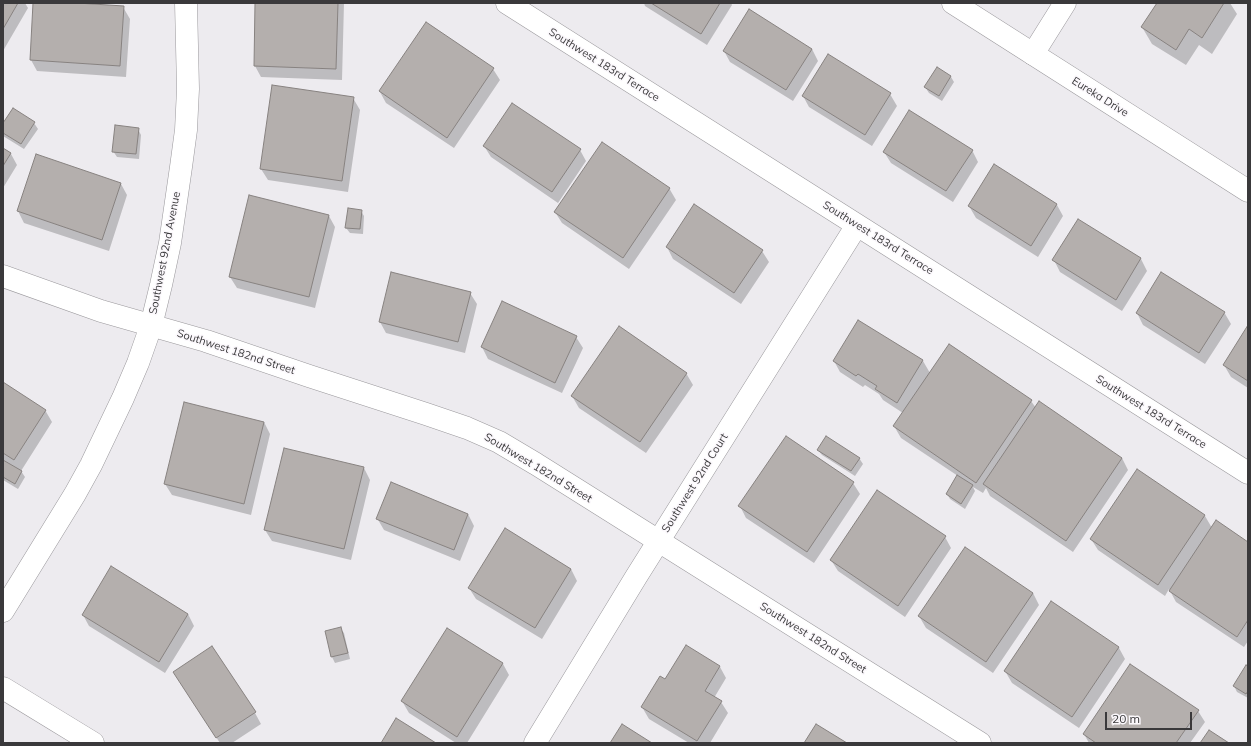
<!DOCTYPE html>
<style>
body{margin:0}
#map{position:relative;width:1251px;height:746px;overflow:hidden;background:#edebef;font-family:Mulish,sans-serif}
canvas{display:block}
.frame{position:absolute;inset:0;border:4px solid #3a393b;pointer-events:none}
.scale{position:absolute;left:1105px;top:712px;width:87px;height:18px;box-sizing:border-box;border:2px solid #3a393b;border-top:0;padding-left:5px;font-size:12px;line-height:14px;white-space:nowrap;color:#3a393b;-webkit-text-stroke:3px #fbf8fc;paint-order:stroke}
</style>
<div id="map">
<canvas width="1251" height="746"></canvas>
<div class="frame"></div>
<div class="scale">20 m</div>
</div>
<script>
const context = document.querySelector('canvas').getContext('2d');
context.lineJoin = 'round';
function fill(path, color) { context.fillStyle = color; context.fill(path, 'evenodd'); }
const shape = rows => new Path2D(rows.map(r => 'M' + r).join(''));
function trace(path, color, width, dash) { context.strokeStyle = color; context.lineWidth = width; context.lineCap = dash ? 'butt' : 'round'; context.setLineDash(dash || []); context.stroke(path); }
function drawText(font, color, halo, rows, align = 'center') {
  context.font = font + ' Mulish,sans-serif'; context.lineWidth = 3; context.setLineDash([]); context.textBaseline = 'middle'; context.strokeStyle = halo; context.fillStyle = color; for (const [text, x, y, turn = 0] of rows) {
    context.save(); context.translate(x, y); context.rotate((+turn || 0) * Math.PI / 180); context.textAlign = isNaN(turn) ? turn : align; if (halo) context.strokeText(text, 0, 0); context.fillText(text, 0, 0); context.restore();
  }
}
fill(shape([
 [3,3,25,3,28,8,3,51],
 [34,3,63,3,123,7,130,19,126,77,37,71,31,60],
 [256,3,344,3,342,80,261,77,255,66],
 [644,3,731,3,732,5,707,45,645,6],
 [1158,3,1230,3,1237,14,1212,54,1199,45,1186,65,1152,44,1142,27],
 [812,49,818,61,793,101,730,62,724,51],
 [493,69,500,80,454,148,386,103,380,92],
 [937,69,951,77,954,82,942,101,929,93,925,87],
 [890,94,897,106,872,146,809,107,803,96],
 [353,98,360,110,348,192,268,180,261,169],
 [13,110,34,123,38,129,24,149,3,136,3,125],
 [138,129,141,135,139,159,117,157,113,151],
 [484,146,580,150,586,161,558,203,491,157],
 [3,149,11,154,17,165,3,188],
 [972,150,978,162,953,202,891,163,884,152],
 [995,166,1057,205,1063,216,1038,257,976,218,969,206],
 [121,184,127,195,109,251,24,223,18,211],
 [669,188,676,200,629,269,562,223,555,212],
 [361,211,364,216,363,234,350,233,346,228],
 [329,216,335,227,315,308,237,288,230,277],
 [1079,220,1141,259,1147,271,1122,311,1060,272,1054,260],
 [667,247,762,251,769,262,741,304,673,259],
 [470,293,477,304,465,353,386,333,380,322],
 [503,302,576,337,583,348,562,393,488,359,482,347],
 [1224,312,1231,324,1205,364,1143,325,1137,313],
 [859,321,923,361,930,373,1031,401,1036,408,1122,458,1128,470,1073,552,990,496,986,488,983,493,973,487,975,491,965,509,950,499,947,494,958,476,901,438,894,426,903,413,883,400,879,394,865,385,863,387,840,372,834,361],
 [1248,327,1248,388,1231,377,1224,365],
 [686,373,693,385,646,453,579,408,572,396],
 [3,383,45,410,52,422,21,471,25,477,18,489,3,480],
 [264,422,270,434,251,515,172,495,165,484],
 [818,450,859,458,863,464,855,476,822,455],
 [364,468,370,480,351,560,272,541,265,530],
 [1137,470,1205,516,1212,528,1248,543,1248,641,1244,647,1176,602,1169,589,1165,596,1098,550,1091,539],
 [853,483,860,494,814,563,746,518,740,506],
 [468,514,474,526,460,561,384,530,377,518],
 [945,537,951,548,905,617,838,571,831,560],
 [571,569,577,581,542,639,476,599,469,588],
 [1033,593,1039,605,993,673,926,628,919,616],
 [1051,602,1119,648,1125,659,1079,728,1012,683,1005,671],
 [188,614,194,626,165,673,89,626,83,615],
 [340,628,344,633,350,659,335,663,332,657,326,632],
 [448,629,503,664,509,675,467,743,456,743,409,713,402,701],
 [686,647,720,667,726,678,714,698,721,702,728,713,710,743,689,743,649,719,642,707,666,680],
 [1248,667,1248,698,1237,692,1234,686],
 [181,684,255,713,261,724,232,743,220,743],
 [1198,711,1205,722,1190,743,1089,743,1084,734]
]), '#0003');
const building = shape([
 [3,3,18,3,3,29,3,3],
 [33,3,77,3,124,6,120,66,30,60,33,3],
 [255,3,338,3,336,69,254,66,255,3],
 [651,3,720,3,701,34,651,3],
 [1157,3,1224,3,1202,38,1189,29,1176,50,1141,27,1157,3],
 [749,9,812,49,786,90,723,51,749,9],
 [426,22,494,68,447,138,379,91,426,22],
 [828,54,891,93,865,135,802,96,828,54],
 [937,67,951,76,939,96,924,87,937,67],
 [272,85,354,97,342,181,260,169,272,85],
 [512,103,581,149,552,192,483,146,512,103],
 [13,108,35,122,21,144,3,133,3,123,13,108],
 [909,110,973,150,946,191,883,152,909,110],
 [115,125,139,128,136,154,112,152,115,125],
 [602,142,670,188,623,258,554,212,602,142],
 [3,148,11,153,3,166,3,148],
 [36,154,121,183,102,240,17,211,36,154],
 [994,164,1057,204,1031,246,968,206,994,164],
 [249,195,329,215,309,297,229,277,249,195],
 [694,204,763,250,734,293,666,247,694,204],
 [348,208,362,210,360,229,345,228,348,208],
 [1078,219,1141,258,1116,300,1052,260,1078,219],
 [391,272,471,292,458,342,379,322,391,272],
 [1161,272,1225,312,1199,353,1136,313,1161,272],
 [502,301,577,336,555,383,481,347,502,301],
 [858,320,923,360,897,403,875,389,877,386,858,374,856,376,833,361,858,320],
 [1248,325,1248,381,1223,365,1248,325],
 [619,326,687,373,640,442,571,396,619,326],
 [949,344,1032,400,976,483,893,426,949,344],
 [3,382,46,410,14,460,3,453,3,382],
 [1039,401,1122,458,1066,541,983,484,1039,401],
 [184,402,264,422,244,504,164,484,184,402],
 [786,436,854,482,807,552,738,506,786,436],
 [826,436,860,458,851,471,817,450,826,436],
 [284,448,364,467,344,549,264,530,284,448],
 [3,460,22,471,15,484,3,477,3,460],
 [1137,469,1205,515,1158,585,1090,539,1137,469],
 [957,475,973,485,961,504,946,494,957,475],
 [391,482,468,514,454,550,376,519,391,482],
 [877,490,946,536,898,606,830,560,877,490],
 [1216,520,1248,542,1248,620,1237,637,1169,591,1216,520],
 [505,528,571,569,535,628,468,588,505,528],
 [965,547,1033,593,986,662,918,616,965,547],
 [111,566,188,614,159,662,82,615,111,566],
 [1051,601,1119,647,1072,717,1004,671,1051,601],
 [341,627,348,653,331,657,325,631,341,627],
 [447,628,503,663,457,737,401,701,447,628],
 [686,645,720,666,705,691,722,701,697,741,641,707,660,676,665,679,686,645],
 [212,646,256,712,216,738,173,672,212,646],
 [1130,664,1199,710,1176,743,1096,743,1083,734,1130,664],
 [1246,665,1248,666,1248,691,1246,694,1233,686,1246,665],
 [396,718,436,743,381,743,396,718],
 [622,724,652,743,610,743,622,724],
 [816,724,847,743,804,743,816,724],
 [1209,730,1229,743,1200,743,1209,730]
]);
fill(building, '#b4afad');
trace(building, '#878280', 1);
const minor = shape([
 [507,3,1248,473],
 [1033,54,1065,3],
 [3,276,101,311,206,341,309,376,426,414,467,428,499,442,536,464,980,743],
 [3,611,75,494,91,465,123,398,138,363,151,326,161,285,170,243,181,167,186,130,188,89,186,3],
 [3,688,93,743],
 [535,743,636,577,857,225]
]);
const major = shape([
 [953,3,1248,191]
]);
trace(minor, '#9a989c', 23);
trace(major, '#9a989c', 23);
trace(minor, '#fff', 22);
trace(major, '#fff', 22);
drawText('11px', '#3a393b', '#fbf8fc', [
 ["Southwest 183rd Terrace",604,65,32],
 ["Eureka Drive",1100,97,32],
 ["Southwest 183rd Terrace",878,238,32],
 ["Southwest 92nd Avenue",165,253,-79],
 ["Southwest 182nd Street",236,352,18],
 ["Southwest 183rd Terrace",1151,412,32],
 ["Southwest 182nd Street",538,468,31],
 ["Southwest 92nd Court",695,483,-58],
 ["Southwest 182nd Street",813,638,32]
]);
</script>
